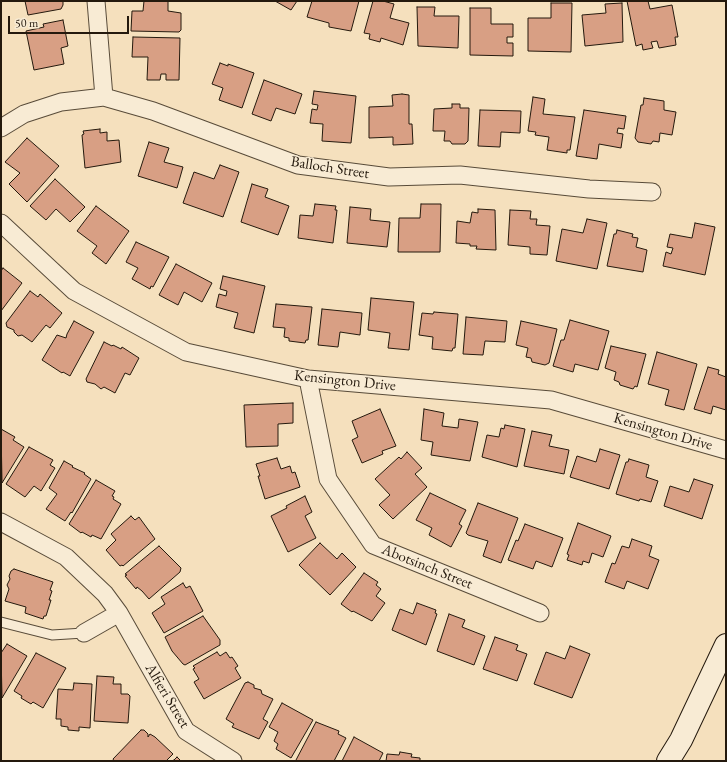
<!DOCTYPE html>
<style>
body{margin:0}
#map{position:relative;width:727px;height:762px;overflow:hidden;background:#f5e0bd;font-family:"EB Garamond",serif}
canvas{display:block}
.frame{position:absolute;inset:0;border:2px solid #24190d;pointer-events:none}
.scale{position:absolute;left:8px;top:16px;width:121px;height:18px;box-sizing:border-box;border:2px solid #24190d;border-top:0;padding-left:5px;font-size:12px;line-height:14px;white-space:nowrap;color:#24190d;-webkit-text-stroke:3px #f8ebd4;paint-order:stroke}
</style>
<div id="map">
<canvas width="727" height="762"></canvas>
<div class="frame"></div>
<div class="scale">50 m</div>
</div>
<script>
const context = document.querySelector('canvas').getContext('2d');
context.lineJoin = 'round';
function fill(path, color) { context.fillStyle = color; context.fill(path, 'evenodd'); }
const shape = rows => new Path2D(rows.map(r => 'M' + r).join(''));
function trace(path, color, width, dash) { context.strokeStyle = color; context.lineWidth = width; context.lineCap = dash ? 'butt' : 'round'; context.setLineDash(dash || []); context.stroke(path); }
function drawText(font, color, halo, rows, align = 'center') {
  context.font = font + ' "EB Garamond",serif'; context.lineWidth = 3; context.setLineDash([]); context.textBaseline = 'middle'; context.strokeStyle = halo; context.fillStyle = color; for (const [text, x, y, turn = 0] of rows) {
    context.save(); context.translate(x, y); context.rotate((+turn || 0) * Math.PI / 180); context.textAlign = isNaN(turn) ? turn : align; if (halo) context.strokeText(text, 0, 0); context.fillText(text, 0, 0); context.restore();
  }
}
const building = shape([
 [25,1,63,1,63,5,61,9,28,15,25,1],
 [144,1,168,1,168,11,181,13,181,30,179,32,131,31,132,11,143,11,144,1],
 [275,1,297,1,291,10,275,1],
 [312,1,359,1,351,31,329,27,329,23,307,17,312,1],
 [373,1,383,1,394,4,390,18,409,23,403,45,381,38,380,42,369,39,370,34,364,33,373,1],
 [627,1,648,1,650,9,672,5,678,37,675,37,676,45,659,48,657,41,651,42,653,48,643,50,642,44,636,46,627,1],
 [551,3,572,3,571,52,528,51,528,18,551,18,551,3],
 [622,3,623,42,585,46,582,15,606,13,605,4,622,3],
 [417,7,435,7,434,16,459,16,458,48,418,46,417,7],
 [470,8,491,8,491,24,513,24,513,37,507,37,507,43,513,43,513,56,470,55,470,8],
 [63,20,68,46,61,48,64,64,34,70,26,31,44,27,43,24,63,20],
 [133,37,180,38,179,80,166,80,166,74,161,74,160,80,147,80,148,57,132,57,133,37],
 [220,63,228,66,228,64,254,73,242,108,219,100,223,88,212,84,220,63],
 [264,80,302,94,295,114,276,108,271,121,252,114,264,80],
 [314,91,356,96,351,143,322,141,323,124,310,123,312,109,317,110,318,105,312,104,314,91],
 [402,94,409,95,409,124,412,124,413,144,393,145,393,137,369,138,369,107,393,106,392,95,402,94],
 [533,97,545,99,543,114,575,117,570,150,567,150,567,153,547,150,549,137,535,135,536,132,528,131,533,97],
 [644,98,664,101,664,110,676,112,672,135,660,133,659,142,653,141,651,144,638,142,635,138,641,105,643,105,644,98],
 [452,104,460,104,460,108,469,108,468,141,465,144,452,144,450,141,444,141,445,131,433,131,434,109,452,108,452,104],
 [480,110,521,111,520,133,501,132,500,147,478,146,480,110],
 [584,110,626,116,624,129,618,128,617,133,623,134,621,148,599,144,597,159,576,156,584,110],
 [100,129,100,133,107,132,107,141,119,140,121,162,85,168,82,135,84,134,83,131,100,129],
 [27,138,59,166,27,202,9,184,20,173,5,162,27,138],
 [149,142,169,148,164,162,183,167,177,188,138,176,149,142],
 [220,165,239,172,223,217,183,203,194,172,214,179,220,165],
 [55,179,85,207,70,222,56,209,46,220,30,206,55,179],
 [252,184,268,189,265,197,289,206,278,235,241,222,252,184],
 [315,204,336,206,335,210,337,210,333,243,298,238,300,215,313,216,315,204],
 [421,204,441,204,440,252,398,252,399,218,420,218,421,204],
 [96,206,129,231,106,264,92,253,97,246,77,231,96,206],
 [350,207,371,209,370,220,390,222,387,247,347,243,350,207],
 [478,209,495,210,496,250,476,249,477,246,470,246,470,244,456,243,457,221,470,223,472,212,478,213,478,209],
 [510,210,531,211,530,219,537,219,536,225,550,226,547,255,530,254,530,247,508,245,510,210],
 [587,219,607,223,597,269,556,261,562,229,583,233,587,219],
 [695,223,715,227,705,275,663,266,666,252,671,254,673,248,667,247,670,234,692,238,695,223],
 [617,230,633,234,632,237,638,238,636,247,647,250,643,272,607,266,614,234,616,234,617,230],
 [136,242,169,257,153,287,151,286,150,289,132,279,138,268,126,262,136,242],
 [176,264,212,283,202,302,184,292,178,305,159,295,176,264],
 [3,268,22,283,1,311,1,271,3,268],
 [223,276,265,286,254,333,234,328,238,313,216,307,219,294,226,296,227,291,220,289,223,276],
 [30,291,38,297,40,294,62,313,50,328,46,325,32,342,22,335,18,336,14,332,14,330,7,327,6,323,30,291],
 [371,298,414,302,409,350,388,348,390,333,368,330,371,298],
 [276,304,312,307,308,340,306,340,305,343,289,341,289,338,284,337,285,328,273,327,276,304],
 [322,309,362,313,360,335,340,332,338,347,318,345,322,309],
 [434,312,458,314,455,348,453,348,452,351,432,349,433,337,419,335,422,313,433,314,434,312],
 [466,317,507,321,505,342,485,341,483,355,463,354,466,317],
 [570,320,609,331,598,370,575,364,573,372,553,366,561,340,564,340,570,320],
 [74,321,94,332,70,376,63,372,62,373,42,360,57,335,66,338,67,334,74,321],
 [521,321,557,329,549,363,545,365,532,362,531,358,526,357,528,348,516,345,521,321],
 [104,342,112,346,113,345,121,349,122,347,139,358,130,375,125,373,115,393,104,387,101,389,95,384,87,382,86,379,104,342],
 [611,346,646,354,637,387,635,386,633,389,620,385,619,382,614,380,616,372,605,368,611,346],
 [657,352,697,364,684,410,665,405,669,390,648,384,657,352],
 [708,367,719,370,718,374,726,377,726,410,713,406,711,414,694,409,708,367],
 [293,403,293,423,278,424,278,446,246,447,244,405,293,403],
 [380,409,396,446,382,451,383,454,362,463,352,440,358,437,352,421,380,409],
 [424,409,444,413,442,426,458,428,459,419,478,422,470,461,431,455,433,442,421,440,424,409],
 [505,425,525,429,517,467,482,457,487,435,499,437,501,428,504,429,505,425],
 [1,429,15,437,13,440,24,447,2,483,1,429],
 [532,431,552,435,549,446,569,450,564,474,524,466,532,431],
 [29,447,53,460,50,465,55,468,41,491,34,486,25,497,6,484,29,447],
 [600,449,620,455,609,489,570,477,577,456,596,462,600,449],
 [407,452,422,468,415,474,427,487,393,519,379,505,390,495,375,479,399,457,401,459,407,452],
 [277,458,281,469,290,466,292,473,295,472,300,487,265,499,258,476,260,476,256,464,277,458],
 [629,459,649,465,646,477,658,481,651,502,640,499,639,501,616,494,626,462,628,462,629,459],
 [64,461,73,466,72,467,85,473,84,474,91,479,72,513,71,512,65,521,46,509,57,494,49,488,64,461],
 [694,479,713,485,702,519,664,506,670,486,689,492,694,479],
 [96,480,115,491,112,496,114,497,113,499,121,504,101,539,92,535,91,537,82,532,81,533,69,524,96,480],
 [430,493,466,510,459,524,462,526,451,547,429,535,432,528,416,520,430,493],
 [305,496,312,512,305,516,316,538,288,552,271,516,287,508,286,506,305,496],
 [478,503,518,518,501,563,483,556,488,541,468,535,466,533,478,503],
 [131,516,135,520,139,517,155,539,123,566,122,565,120,566,106,550,116,540,111,534,131,516],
 [578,523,611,536,603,557,592,553,589,563,583,561,582,565,567,560,569,555,567,554,578,523],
 [525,524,563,538,552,567,536,561,533,569,508,560,516,540,518,541,525,524],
 [632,539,652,546,649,556,659,560,648,589,627,581,624,589,605,582,612,563,615,564,622,546,629,548,632,539],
 [320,543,337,559,342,553,356,567,330,595,299,565,320,543],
 [159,546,181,568,180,572,149,599,142,591,137,587,136,589,125,576,127,575,125,574,159,546],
 [14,569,53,582,50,590,52,591,49,600,51,600,46,616,44,616,43,619,25,613,26,607,5,601,9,589,7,585,10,579,9,576,11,571,14,569],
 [364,573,378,582,376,585,381,589,376,596,385,603,372,621,353,611,352,612,341,604,364,573],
 [183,583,186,588,190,586,203,611,164,633,152,613,165,604,161,597,183,583],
 [417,603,436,610,435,613,437,614,426,645,392,630,400,609,413,614,417,603],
 [449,614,465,620,462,627,485,636,474,665,437,651,449,614],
 [203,616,220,640,220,645,185,665,183,664,172,651,165,637,203,616],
 [495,637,518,645,516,650,527,654,517,681,483,669,495,637],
 [7,644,27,656,2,698,1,653,7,644],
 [570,646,590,654,572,698,534,684,546,652,565,659,570,646],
 [217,652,220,656,226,652,230,658,232,657,238,666,235,668,241,678,204,699,194,682,199,679,193,669,195,668,193,666,217,652],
 [36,653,66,668,43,708,33,702,31,704,21,698,22,696,14,691,36,653],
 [97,676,114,677,113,684,121,684,121,694,128,694,130,696,128,723,94,721,97,676],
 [248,682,254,685,254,688,261,690,262,694,273,699,263,719,268,722,259,739,232,727,234,724,226,719,245,683,248,682],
 [74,683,92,684,90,728,79,727,79,731,68,730,68,727,61,726,61,719,56,719,58,689,73,690,74,683],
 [282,703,313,720,291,758,276,749,278,744,274,741,278,732,269,727,282,703],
 [316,722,339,731,338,734,346,738,334,761,297,761,296,760,316,722],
 [141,730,144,730,148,734,148,737,150,734,155,737,173,754,166,761,114,761,113,759,141,730],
 [354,737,383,753,379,761,342,761,354,737],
 [400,752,412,754,411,757,420,758,420,761,386,761,387,754,399,755,400,752],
 [177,757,181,761,171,761,174,760,177,757]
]);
fill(building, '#d89f84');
trace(building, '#24190d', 1);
const service = shape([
 [1,622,52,635,84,633]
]);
const minor = shape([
 [96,1,104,97],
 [1,128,24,114,61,102,104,97,153,111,298,165,389,177,460,175,589,189,652,192],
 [1,223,74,291,186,352,308,379,551,400,726,450],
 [308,379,328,479,373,545,540,613],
 [1,522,66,557,105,594,119,613,186,731,233,761],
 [84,633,119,613]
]);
const secondary = shape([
 [668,761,681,740,726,645]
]);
trace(service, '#584b39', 11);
trace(minor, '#584b39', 19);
trace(secondary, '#24190d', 24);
trace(service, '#f8ebd4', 9);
trace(minor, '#f8ebd4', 17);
trace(secondary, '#f8ebd4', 22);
drawText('15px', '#24190d', '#f8ebd4', [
 ["Balloch Street",330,168,9],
 ["Kensington Drive",345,381,6],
 ["Kensington Drive",663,432,16],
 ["Abotsinch Street",427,567,22],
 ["Alfieri Street",167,696,59]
]);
</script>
